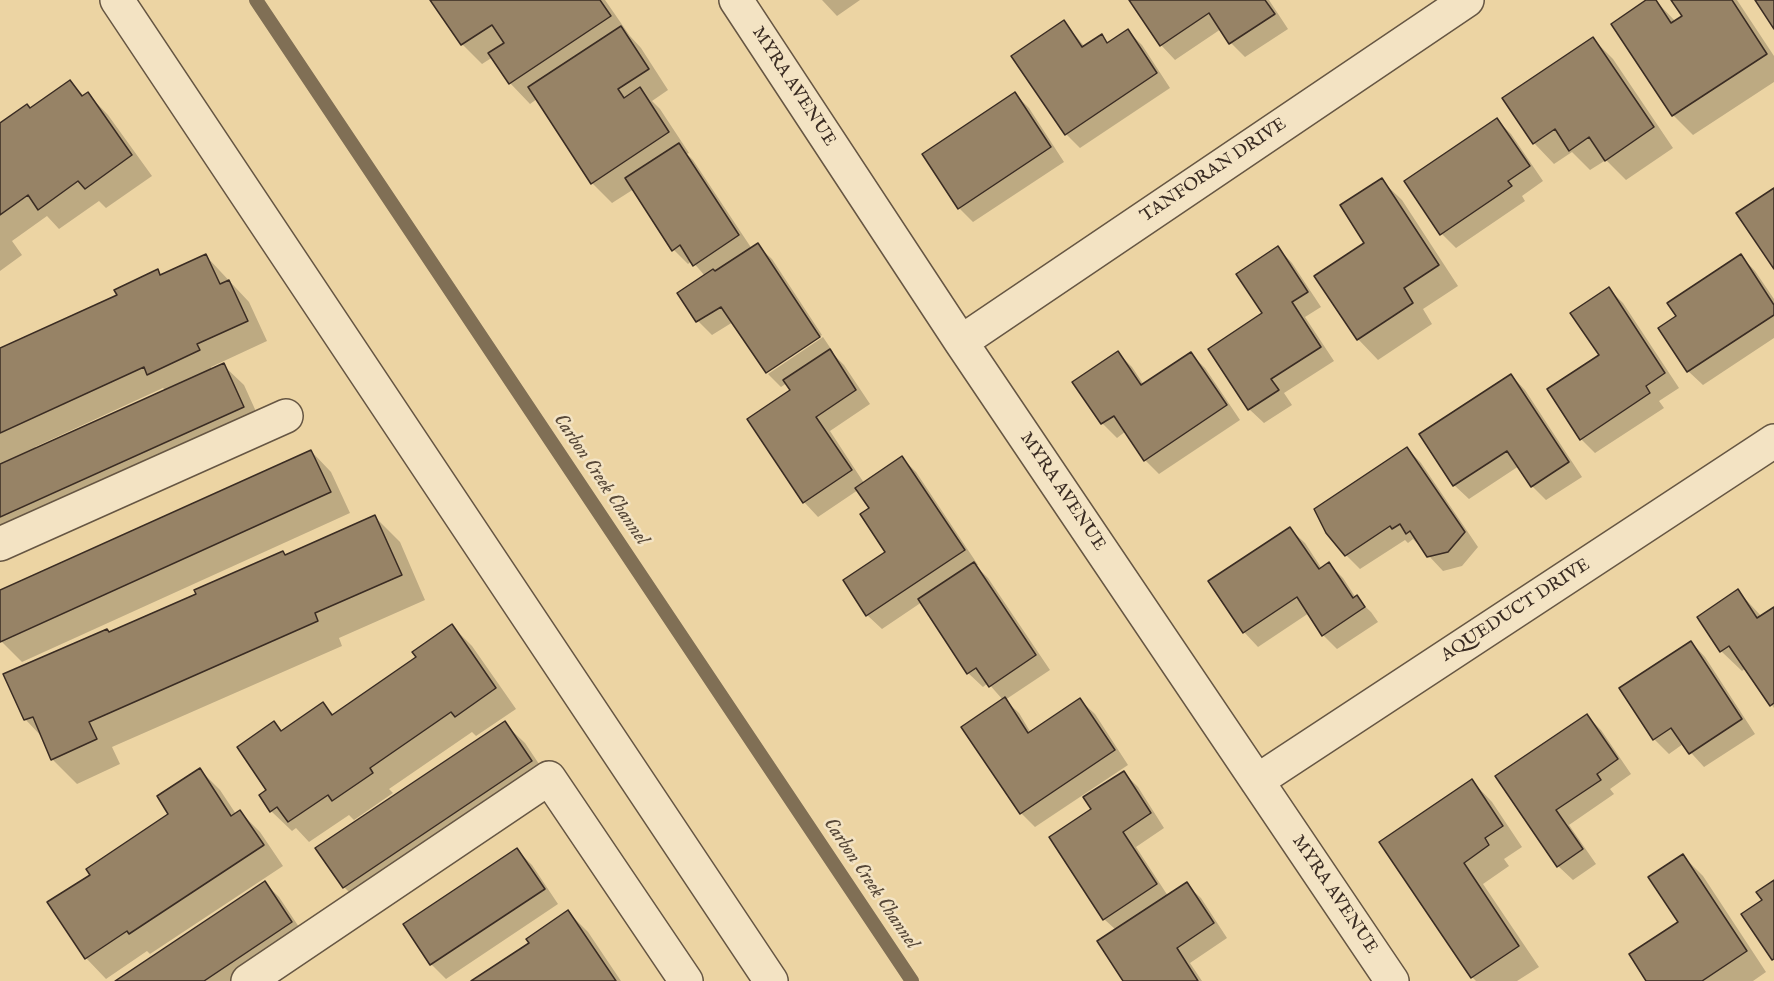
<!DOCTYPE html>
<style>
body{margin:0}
canvas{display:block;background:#ecd4a3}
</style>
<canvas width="1774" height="981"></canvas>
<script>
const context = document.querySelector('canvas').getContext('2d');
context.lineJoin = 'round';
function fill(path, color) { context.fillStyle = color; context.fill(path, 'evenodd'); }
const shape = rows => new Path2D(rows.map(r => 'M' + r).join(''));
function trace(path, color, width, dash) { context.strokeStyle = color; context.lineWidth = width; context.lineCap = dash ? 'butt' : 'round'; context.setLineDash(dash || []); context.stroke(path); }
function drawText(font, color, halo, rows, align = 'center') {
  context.font = font + ' "IM FELL English",serif'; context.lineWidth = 5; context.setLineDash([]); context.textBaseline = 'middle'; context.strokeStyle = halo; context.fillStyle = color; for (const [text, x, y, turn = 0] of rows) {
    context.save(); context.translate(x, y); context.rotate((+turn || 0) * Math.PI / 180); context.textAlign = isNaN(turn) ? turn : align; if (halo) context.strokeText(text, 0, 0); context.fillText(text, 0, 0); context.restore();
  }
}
fill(shape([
 [432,0,605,0,630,36,641,48,668,90,652,101,660,109,689,153,687,154,693,160,752,249,757,245,772,259,822,335,768,370,768,373,733,322,712,335,698,321,679,293,705,276,692,261,688,264,674,250,634,189,612,203,592,183,537,99,530,104,510,83,493,57,482,64,462,44],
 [822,0,860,0,837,16],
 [1131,0,1269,0,1288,29,1245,57,1231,43,1221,29,1175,60,1161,45],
 [1649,0,1655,0,1676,22,1684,17,1673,0,1737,0,1774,56,1774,82,1693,135,1673,115],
 [1064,22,1085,47,1101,36,1109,43,1128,31,1142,45,1170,88,1080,148,1066,134],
 [1593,39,1613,59,1673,148,1626,180,1606,160,1590,170,1572,152,1554,164,1534,143],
 [70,82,85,97,88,94,108,115,152,176,106,208,99,201,59,229,47,216,12,241,22,255,0,271,0,125,31,109],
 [1015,94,1029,108,1064,162,973,222,959,208],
 [1496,119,1511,134,1543,181,1522,196,1525,201,1456,248,1442,234],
 [1381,180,1402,200,1458,286,1423,309,1432,324,1378,360,1358,339,1366,243],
 [1278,248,1292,263,1321,307,1305,317,1334,361,1284,393,1292,405,1264,423,1249,409,1264,314],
 [206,256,249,302,267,341,211,367,212,370,223,365,244,385,263,427,0,546,0,350,119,296,158,271,162,276],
 [163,388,166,391,37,449,35,447],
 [1741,256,1755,271,1774,299,1774,338,1703,385,1688,371,1678,317],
 [1609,289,1623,303,1679,388,1659,401,1664,408,1595,453,1581,439,1601,355],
 [823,337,833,352,832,353,844,365,870,404,830,431,864,483,902,458,916,472,978,565,976,566,988,578,1050,670,1005,700,1019,713,1031,733,1080,700,1095,714,1128,765,1035,827,1021,813,1003,700,988,683,983,687,968,673,922,602,882,629,867,615,888,553,871,509,858,490,818,517,804,502,792,391,787,383,781,387,768,374],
 [1118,353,1132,367,1144,385,1191,354,1205,368,1240,420,1159,474,1145,460,1126,431,1117,438,1102,423,1075,382],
 [1511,375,1525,390,1582,477,1546,500,1532,486,1519,466,1469,499,1454,485],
 [1407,448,1421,463,1478,547,1462,566,1443,571,1413,539,1408,543,1405,540,1360,569,1346,555],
 [311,451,331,472,350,513,22,662,1,641,0,592],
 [375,517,400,542,425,600,339,638,342,646,112,747,120,764,77,784,52,759,43,738,25,719,110,633],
 [1290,529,1305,543,1322,569,1329,564,1343,578,1356,598,1371,612,1378,622,1337,649,1323,635,1309,613,1258,647,1244,632,1211,581],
 [1738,591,1762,617,1774,609,1774,708,1746,668,1742,671,1721,651],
 [452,626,472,646,516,709,476,736,472,732,389,789,393,793,354,820,356,822,349,815,309,842,296,828,292,831,271,811,268,790,274,723,282,732,323,704,334,715,418,658],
 [1691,642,1705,657,1755,734,1704,767,1683,744,1669,754,1654,739,1621,689],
 [1587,716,1601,730,1631,774,1610,789,1614,794,1569,825,1596,864,1573,880,1558,866,1497,777],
 [504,723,525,743,551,782,364,907,344,887],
 [200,770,220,790,236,814,240,812,260,832,283,866,150,954,147,951,106,979,86,958,49,903,92,875,171,814],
 [1124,773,1138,787,1164,828,1136,847,1168,896,1186,884,1201,898,1227,938,1190,963,1202,981,1125,981,1116,930,1104,919,1094,810],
 [1472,781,1492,802,1522,847,1504,859,1509,866,1483,884,1539,967,1517,981,1476,981,1472,977,1381,842],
 [517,850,532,865,558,904,446,979,431,964,405,925],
 [1683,856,1703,876,1766,972,1753,981,1648,981,1680,922],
 [265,883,279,897,305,936,239,981,118,981],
 [568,912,588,932,621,981,474,981,531,943]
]), '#0003');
trace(shape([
 [256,0,912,981]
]), '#806f55', 14);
const building = shape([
 [430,0,600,0,611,16,509,84,488,53,504,43,492,25,461,45,430,0],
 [1129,0,1265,0,1275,14,1229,44,1209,13,1160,46,1129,0],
 [1646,0,1656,0,1671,23,1682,16,1671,0,1732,0,1767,54,1672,116,1611,24,1646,0],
 [1755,0,1774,0,1774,29,1755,0],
 [1064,20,1082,47,1102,34,1107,43,1128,29,1157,73,1065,135,1011,56,1064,20],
 [621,26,649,69,618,89,624,98,640,87,669,132,591,184,528,87,621,26],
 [1593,37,1654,127,1605,161,1589,137,1569,151,1555,129,1533,144,1502,98,1593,37],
 [70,80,82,96,88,92,132,155,85,189,78,181,38,210,28,195,0,215,0,123,27,104,30,108,70,80],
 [1015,92,1051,147,958,209,922,154,1015,92],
 [1497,118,1530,166,1508,181,1512,186,1440,235,1404,181,1497,118],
 [679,143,739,235,693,266,680,245,672,251,625,178,679,143],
 [1382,178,1439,265,1404,288,1413,303,1357,340,1314,276,1364,243,1340,205,1382,178],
 [1774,188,1774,269,1736,213,1774,188],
 [758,243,820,337,766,373,721,307,696,322,677,293,713,269,715,271,758,243],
 [1278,246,1308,292,1292,302,1321,347,1271,379,1279,390,1248,410,1208,349,1262,313,1236,274,1278,246],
 [206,254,220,284,229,280,248,321,197,344,200,350,147,375,144,367,0,433,0,348,117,295,114,290,158,269,160,275,206,254],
 [1741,254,1774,305,1774,315,1687,372,1658,328,1676,316,1667,303,1741,254],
 [1609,287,1665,373,1646,386,1650,393,1580,440,1547,389,1599,355,1570,313,1609,287],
 [830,349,856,390,816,417,852,470,803,503,747,419,790,390,783,380,830,349],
 [1118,351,1141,385,1191,352,1227,405,1144,461,1114,416,1101,424,1072,382,1118,351],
 [224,363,244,407,0,517,0,464,224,363],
 [1511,374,1569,462,1531,487,1507,451,1453,486,1419,434,1511,374],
 [1407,447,1465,532,1448,552,1427,557,1410,531,1406,534,1400,524,1392,529,1390,526,1345,556,1326,533,1314,509,1407,447],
 [311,450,331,492,0,642,0,590,311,450],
 [902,456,965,550,866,616,843,580,885,552,860,514,869,508,855,488,902,456],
 [375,515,402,575,315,613,318,621,89,722,97,739,51,760,33,717,24,720,3,674,107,629,109,632,196,594,194,590,283,551,285,555,375,515],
 [1290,527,1319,569,1329,562,1353,598,1357,595,1365,607,1322,636,1297,597,1243,633,1208,581,1290,527],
 [974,562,1036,655,989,687,976,668,967,674,918,599,974,562],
 [1738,589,1757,618,1774,607,1774,703,1770,706,1729,646,1720,652,1697,617,1738,589],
 [452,624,496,688,455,717,451,712,370,768,373,773,332,801,328,795,288,822,277,807,270,812,259,795,266,790,237,747,274,721,281,731,323,702,332,715,416,657,412,652,452,624],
 [1691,641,1742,719,1689,754,1671,728,1653,740,1619,688,1691,641],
 [1005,697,1028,733,1080,698,1115,750,1020,814,961,727,1005,697],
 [1587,714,1618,759,1597,774,1601,780,1556,810,1583,849,1557,867,1495,776,1587,714],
 [505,721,532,761,343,888,315,848,505,721],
 [200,768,231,816,240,810,264,845,129,934,127,931,85,959,47,902,90,875,86,869,168,814,157,796,200,768],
 [1124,771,1151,813,1123,832,1157,884,1103,920,1049,837,1091,809,1083,797,1124,771],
 [1472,779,1503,826,1485,838,1489,845,1464,863,1519,946,1471,978,1379,842,1472,779],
 [517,848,545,889,430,965,403,924,517,848],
 [1683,854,1747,951,1702,981,1646,981,1629,954,1678,922,1648,877,1683,854],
 [1774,880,1774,959,1772,960,1741,914,1762,900,1756,892,1774,880],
 [265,881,292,922,204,981,115,981,265,881],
 [1187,882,1214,923,1177,948,1198,981,1123,981,1097,941,1187,882],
 [568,910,616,981,471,981,529,943,526,939,568,910]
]);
fill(building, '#978366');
trace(building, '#3a2c23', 1.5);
const minor = shape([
 [117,0,771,981],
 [736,0,961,342,1392,981],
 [961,342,1467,0],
 [0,544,286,416],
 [1257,781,1774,441],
 [248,981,549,778,686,981]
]);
trace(minor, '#665643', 36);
trace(minor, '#f3e3c3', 33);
drawText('18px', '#3a2c23', '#f3e3c3', [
 ["MYRA AVENUE",793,87,57],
 ["TANFORAN DRIVE",1214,171,-34],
 ["MYRA AVENUE",1062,492,56],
 ["AQUEDUCT DRIVE",1516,611,-33],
 ["MYRA AVENUE",1334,895,56]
]);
drawText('italic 20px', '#574838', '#f3e3c3', [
 ["Carbon Creek Channel",600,480,56],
 ["Carbon Creek Channel",870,884,56]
]);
</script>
